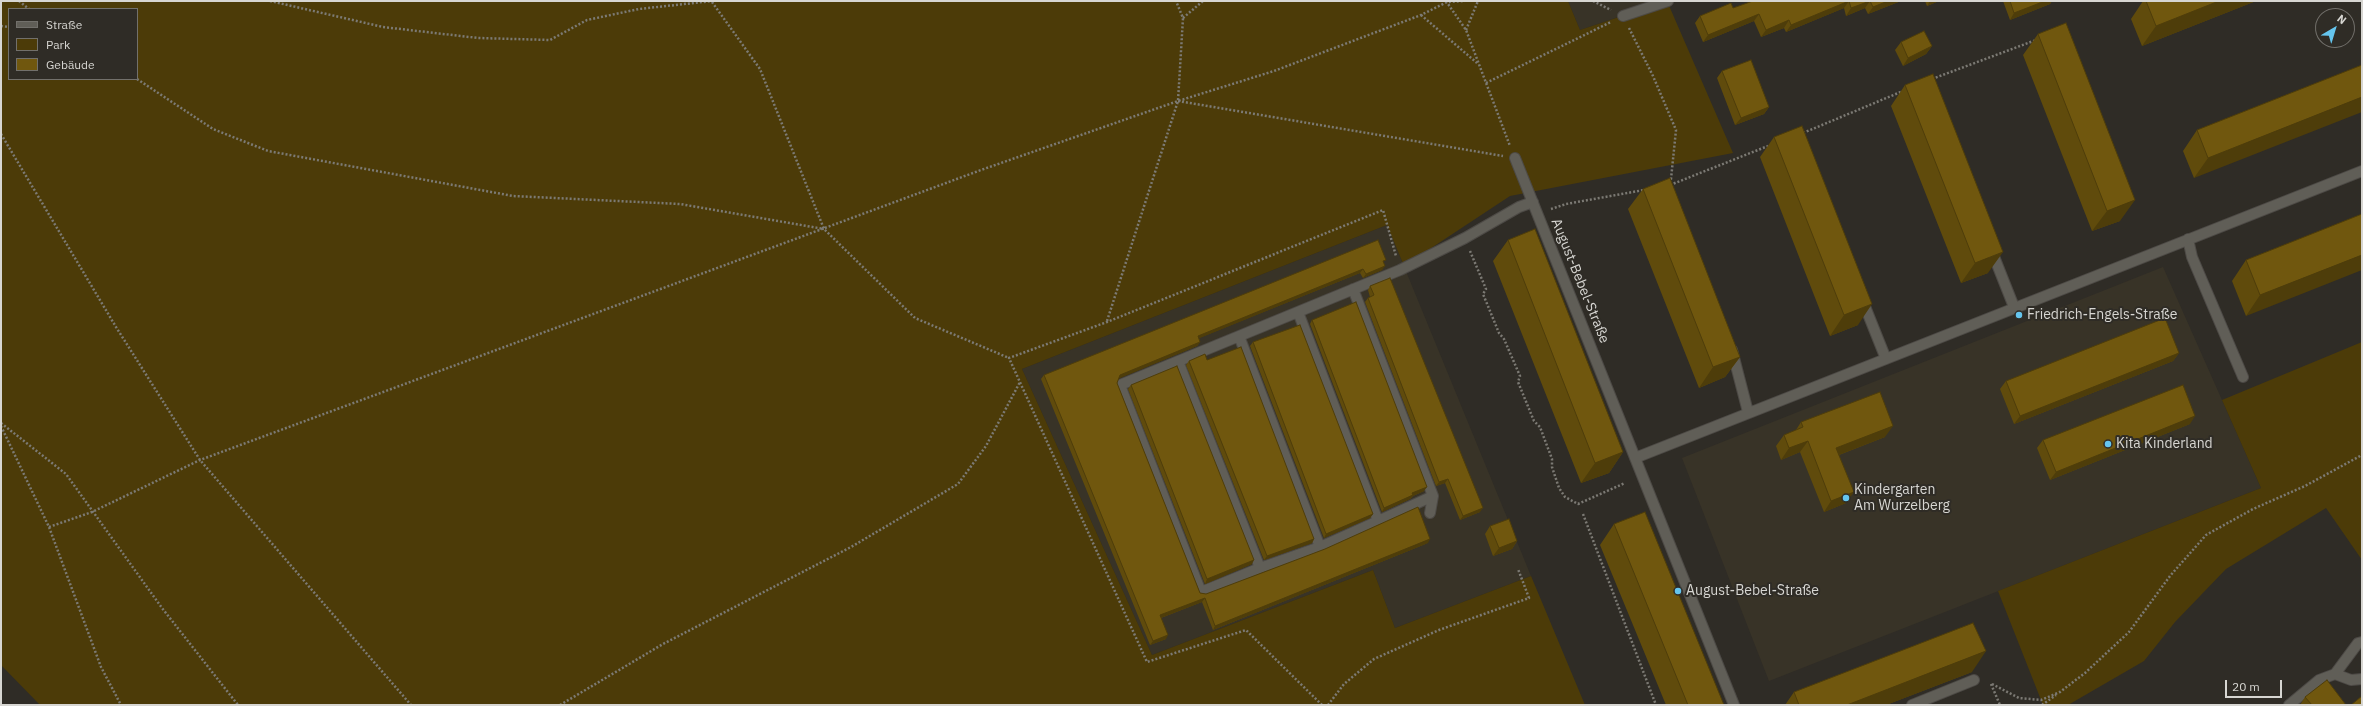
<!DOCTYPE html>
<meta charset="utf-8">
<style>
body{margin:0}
#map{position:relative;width:2363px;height:706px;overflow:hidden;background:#2f2c26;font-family:"IBM Plex Sans",sans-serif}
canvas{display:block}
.frame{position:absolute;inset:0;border:2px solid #d7d6d2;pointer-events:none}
.legend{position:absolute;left:8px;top:8px;width:130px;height:72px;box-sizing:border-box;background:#2f2c26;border:1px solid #72706b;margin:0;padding:5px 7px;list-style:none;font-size:12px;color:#d7d6d2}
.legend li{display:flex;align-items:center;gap:8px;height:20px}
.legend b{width:20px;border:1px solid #72706b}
.north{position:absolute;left:2315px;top:8px;width:40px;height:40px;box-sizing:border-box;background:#2f2c26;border:1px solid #72706b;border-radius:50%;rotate:38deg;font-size:11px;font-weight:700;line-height:16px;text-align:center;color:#d7d6d2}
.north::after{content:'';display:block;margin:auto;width:14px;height:18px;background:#65c5ee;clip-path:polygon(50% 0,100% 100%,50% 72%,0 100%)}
.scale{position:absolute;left:2225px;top:680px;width:57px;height:18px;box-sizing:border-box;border:2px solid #d7d6d2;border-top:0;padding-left:5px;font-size:12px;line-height:14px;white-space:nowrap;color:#d7d6d2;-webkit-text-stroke:3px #2f2c26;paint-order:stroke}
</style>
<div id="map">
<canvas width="2363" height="706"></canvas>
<div class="frame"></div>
<ul class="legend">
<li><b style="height:5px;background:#605e57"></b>Straße</li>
<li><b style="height:11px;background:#4c3b08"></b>Park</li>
<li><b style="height:11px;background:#70570e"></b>Gebäude</li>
</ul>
<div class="north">N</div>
<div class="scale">20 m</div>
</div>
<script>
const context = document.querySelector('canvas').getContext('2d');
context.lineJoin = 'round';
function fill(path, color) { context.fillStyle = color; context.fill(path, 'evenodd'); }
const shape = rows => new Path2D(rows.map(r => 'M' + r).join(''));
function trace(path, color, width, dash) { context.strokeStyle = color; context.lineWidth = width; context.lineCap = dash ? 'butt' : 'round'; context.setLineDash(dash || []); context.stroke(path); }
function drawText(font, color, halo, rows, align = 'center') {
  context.font = font + ' "IBM Plex Sans",sans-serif'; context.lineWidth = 4; context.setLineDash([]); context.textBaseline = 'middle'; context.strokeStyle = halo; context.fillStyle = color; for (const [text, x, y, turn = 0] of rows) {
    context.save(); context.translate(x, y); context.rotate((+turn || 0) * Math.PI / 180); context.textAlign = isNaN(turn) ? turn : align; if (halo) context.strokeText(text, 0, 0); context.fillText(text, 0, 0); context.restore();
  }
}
fill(shape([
 [1568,1,1665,1,1580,30],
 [1387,225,1531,576,1395,628,1373,570,1152,655,1022,369],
 [2163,267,2261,488,1769,681,1682,458]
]), '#383327');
fill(shape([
 [1,1,1568,1,1580,30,1667,1,1733,153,1510,196,1404,266,1387,225,1022,369,1152,655,1373,570,1395,628,1531,576,1585,705,40,705,1,665],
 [9,9,137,9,137,79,9,79],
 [2362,342,2362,560,2326,508,2226,569,2175,622,2144,661,2068,705,2043,705,1998,591,2261,488,2222,400]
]), '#4c3b08');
const minor = shape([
 [1623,16,1668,1],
 [1515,158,1734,705],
 [2188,239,2192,257,2243,377],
 [1991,249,2014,307],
 [1353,289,1433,496,1430,513],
 [1862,299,1886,359],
 [1298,312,1378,521,1433,496],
 [1239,336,1320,547,1378,521],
 [1732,350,1748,412],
 [1178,361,1260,568,1320,547],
 [1635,458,2362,171],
 [1260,568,1201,592,1120,385,1400,270,1465,238,1519,207,1533,202],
 [2335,674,2351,680,2362,679],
 [1912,705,1974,680],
 [2289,705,2319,680,2335,674,2358,643,2362,642]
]);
trace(minor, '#4d4a46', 12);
trace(shape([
 [19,1,29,9],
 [270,1,383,27,478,38,550,40,587,20,639,9,712,1],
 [1446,1,1466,30,1510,146],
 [1593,1,1611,10],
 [712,2,760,69,824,229,915,318,1009,358],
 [1421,15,1477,63],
 [1183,18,1203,1],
 [1,26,9,27],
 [1629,28,1653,76,1676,130,1671,179,1669,182],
 [1466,30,1478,1],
 [137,79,213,129,268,151,513,196,680,204,824,229],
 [1932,79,2036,40],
 [1486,83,1611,22],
 [1178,101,1503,156],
 [1803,133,1903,91],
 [1,134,116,327,200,460,411,705],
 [1670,185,1768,146],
 [1551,209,1566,204,1644,190],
 [1470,251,1486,289,1483,294,1499,333,1504,339,1520,376,1518,382,1534,421,1540,427,1552,459,1552,467,1559,488,1565,497,1578,504,1625,483],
 [1107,321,1178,101,1183,18,1176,1],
 [1,423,66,474,162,608,238,705],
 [1,426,49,527,101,667,121,705],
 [1583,514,1656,705],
 [49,527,92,512,200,460,981,170,1178,101,1274,71,1421,15,1447,2,1465,1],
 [1991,684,2000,705],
 [1992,684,2019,698,2041,700,2060,692,2085,673,2129,632,2170,576,2206,535,2253,509,2305,486,2362,455],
 [560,705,663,644,851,547,958,484,986,446,1020,382],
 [1322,705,1246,630,1147,662,1009,358,1107,322,1383,210,1396,256],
 [1328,705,1344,684,1374,659,1439,630,1529,598,1518,569],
 [2042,705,2056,695]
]), '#7c7a74', 2.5, [2, 2]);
trace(minor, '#605e57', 10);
fill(shape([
 [1753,1,1901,1,1868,14,1865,8,1846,16,1844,8,1786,32,1784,28,1761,37,1754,21,1703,42,1695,23,1700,16,1733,8],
 [1925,1,1939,1,1927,6],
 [2003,1,2052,1,2050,4,2010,20],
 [2143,1,2256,1,2142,46,2131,19],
 [2038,34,2120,221,2092,231,2023,55],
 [1901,42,1932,46,1926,54,1903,66,1895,50],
 [2362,65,2194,178,2183,151,2197,130],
 [1722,71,1769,107,1764,114,1735,125,1717,78],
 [1905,85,1988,273,1961,283,1891,106],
 [1774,137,1858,325,1830,336,1760,157],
 [1643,189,1740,357,1725,377,1699,388,1628,209],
 [2362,214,2246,316,2232,281,2246,260],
 [1508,240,1623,452,1609,473,1581,483,1493,261],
 [1384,262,1382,270,1363,278,1360,273,1199,338,1200,342,1197,346,1119,378,1117,383,1200,593,1206,594,1428,543,1213,630,1202,602,1161,618,1166,639,1150,645,1041,379,1044,375],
 [1370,286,1480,512,1460,520,1445,483,1436,486,1365,302,1368,298,1370,297,1368,290],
 [1312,320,1424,491,1413,496,1410,499,1382,512,1310,324],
 [1253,342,1373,514,1370,518,1324,538,1250,346],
 [2179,353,2173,361,2014,424,2000,389,2006,381],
 [1207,360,1314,539,1312,543,1264,560,1186,365,1189,361],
 [1131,385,1252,564,1205,584,1128,389],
 [1801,422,1885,437,1839,455,1846,503,1824,512,1800,452,1781,460,1776,446,1784,435,1796,430],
 [2190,424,2050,480,2037,448,2043,440],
 [1614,524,1724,705,1666,705,1600,545],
 [1490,526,1517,541,1512,549,1493,556,1485,534],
 [1972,672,1886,705,1785,705,1794,692],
 [2305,697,2346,705,2300,705]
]), '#604b0c');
fill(shape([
 [1849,1,1844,8,1786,32,1791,25],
 [1870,1,1865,8,1846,16,1851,8],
 [1888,1,1901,1,1868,14,1873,7],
 [1930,1,1939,1,1927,6],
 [2045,1,2052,1,2050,4,2010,20,2014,13],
 [2219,1,2256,1,2142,46,2156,26],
 [1759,14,1754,21,1703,42,1708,35],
 [1789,20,1784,28,1761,37,1766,30],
 [1932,46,1926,54,1903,66,1908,58],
 [2362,97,2362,112,2194,178,2208,158],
 [1769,107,1764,114,1735,125,1741,118],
 [2135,200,2120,221,2092,231,2107,211],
 [2003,252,1988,273,1961,283,1975,263],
 [2362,255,2362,270,2246,316,2260,295],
 [1385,266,1382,270,1363,278,1366,274],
 [1363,269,1360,273,1195,340,1198,336],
 [1872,304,1858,325,1830,336,1844,315],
 [1200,342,1197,346,1118,379,1120,375],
 [2179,353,2173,361,2014,424,2020,416],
 [1740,357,1725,377,1699,388,1713,367],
 [2195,416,2190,424,2050,480,2056,472],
 [1893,426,1885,437,1828,459,1836,448],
 [1808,441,1800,452,1781,460,1789,448],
 [1623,452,1609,473,1581,483,1595,463],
 [1448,479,1445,483,1436,486,1439,482],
 [1427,487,1424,491,1413,496,1410,499,1382,512,1384,508,1412,493],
 [1854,492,1846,503,1824,512,1831,501],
 [1483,508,1480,512,1460,520,1463,516],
 [1373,514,1370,518,1324,538,1326,534],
 [1314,539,1312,543,1264,560,1267,556],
 [1430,539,1428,543,1213,630,1215,626],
 [1517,541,1512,549,1493,556,1499,548],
 [1254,560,1252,564,1205,584,1207,579],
 [1205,598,1202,602,1158,619,1160,615],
 [1168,635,1166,639,1150,645,1153,641],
 [1986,651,1972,672,1886,705,1847,705]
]), '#4e3d0a');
const building = shape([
 [1753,1,1870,1,1851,8,1849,1,1791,25,1789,20,1766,30,1759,14,1708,35,1700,16,1731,3,1733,8,1753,1],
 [1870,1,1888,1,1873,7,1870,1],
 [2010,1,2045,1,2014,13,2010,1],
 [2146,1,2219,1,2156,26,2146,1],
 [2066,23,2135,200,2107,211,2038,34,2066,23],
 [1924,31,1932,46,1908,58,1901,42,1924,31],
 [1751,60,1769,107,1741,118,1722,71,1751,60],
 [2362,65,2362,97,2208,158,2197,130,2362,65],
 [1933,74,2003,252,1975,263,1905,85,1933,74],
 [1802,126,1872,304,1844,315,1774,137,1802,126],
 [1670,178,1740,357,1713,367,1643,189,1670,178],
 [2362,214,2362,255,2260,295,2246,260,2362,214],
 [1535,229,1623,452,1595,463,1508,240,1535,229],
 [1378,240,1386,260,1383,261,1385,266,1366,274,1363,269,1198,336,1200,342,1120,375,1117,383,1200,593,1206,594,1325,549,1418,507,1430,539,1215,626,1205,598,1160,615,1168,635,1153,641,1044,375,1378,240],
 [1390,278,1483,508,1463,516,1448,479,1439,482,1368,298,1374,295,1370,286,1390,278],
 [1356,302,1427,487,1412,493,1413,495,1384,508,1312,320,1317,318,1356,302],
 [2165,318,2179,353,2020,416,2006,381,2165,318],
 [1300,325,1373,514,1326,534,1253,342,1300,325],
 [1241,347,1314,539,1267,556,1189,361,1205,354,1207,360,1241,347],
 [1177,366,1254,560,1207,579,1131,385,1177,366],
 [2183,385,2195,416,2056,472,2043,440,2183,385],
 [1880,392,1893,426,1836,448,1854,492,1831,501,1808,441,1789,448,1784,435,1803,427,1801,422,1880,392],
 [1645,512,1724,705,1688,705,1614,524,1645,512],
 [1509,519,1517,541,1499,548,1490,526,1509,519],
 [1973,623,1986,651,1847,705,1799,705,1794,692,1973,623],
 [2327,680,2346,705,2312,705,2305,697,2327,680],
 [2362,696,2362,705,2351,705,2362,696]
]);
fill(building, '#70570e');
trace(building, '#4e3d0a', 1);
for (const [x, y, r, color] of [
 [2019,315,4,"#65c5ee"],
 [2108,444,4,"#65c5ee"],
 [1846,498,4,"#65c5ee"],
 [1678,591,4,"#65c5ee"]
]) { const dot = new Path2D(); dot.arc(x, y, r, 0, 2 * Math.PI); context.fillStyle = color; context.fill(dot); trace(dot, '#2f2c26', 1.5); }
drawText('14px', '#d7d6d2', '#2f2c26', [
 ["August-Bebel-Straße",1580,281,68]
]);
drawText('14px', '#d7d6d2', '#2f2c26', [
 ["Friedrich-Engels-Straße",2027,315],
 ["Kita Kinderland",2116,444],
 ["Kindergarten",1854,490],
 ["Am Wurzelberg",1854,506],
 ["August-Bebel-Straße",1686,591]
], 'left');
</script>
